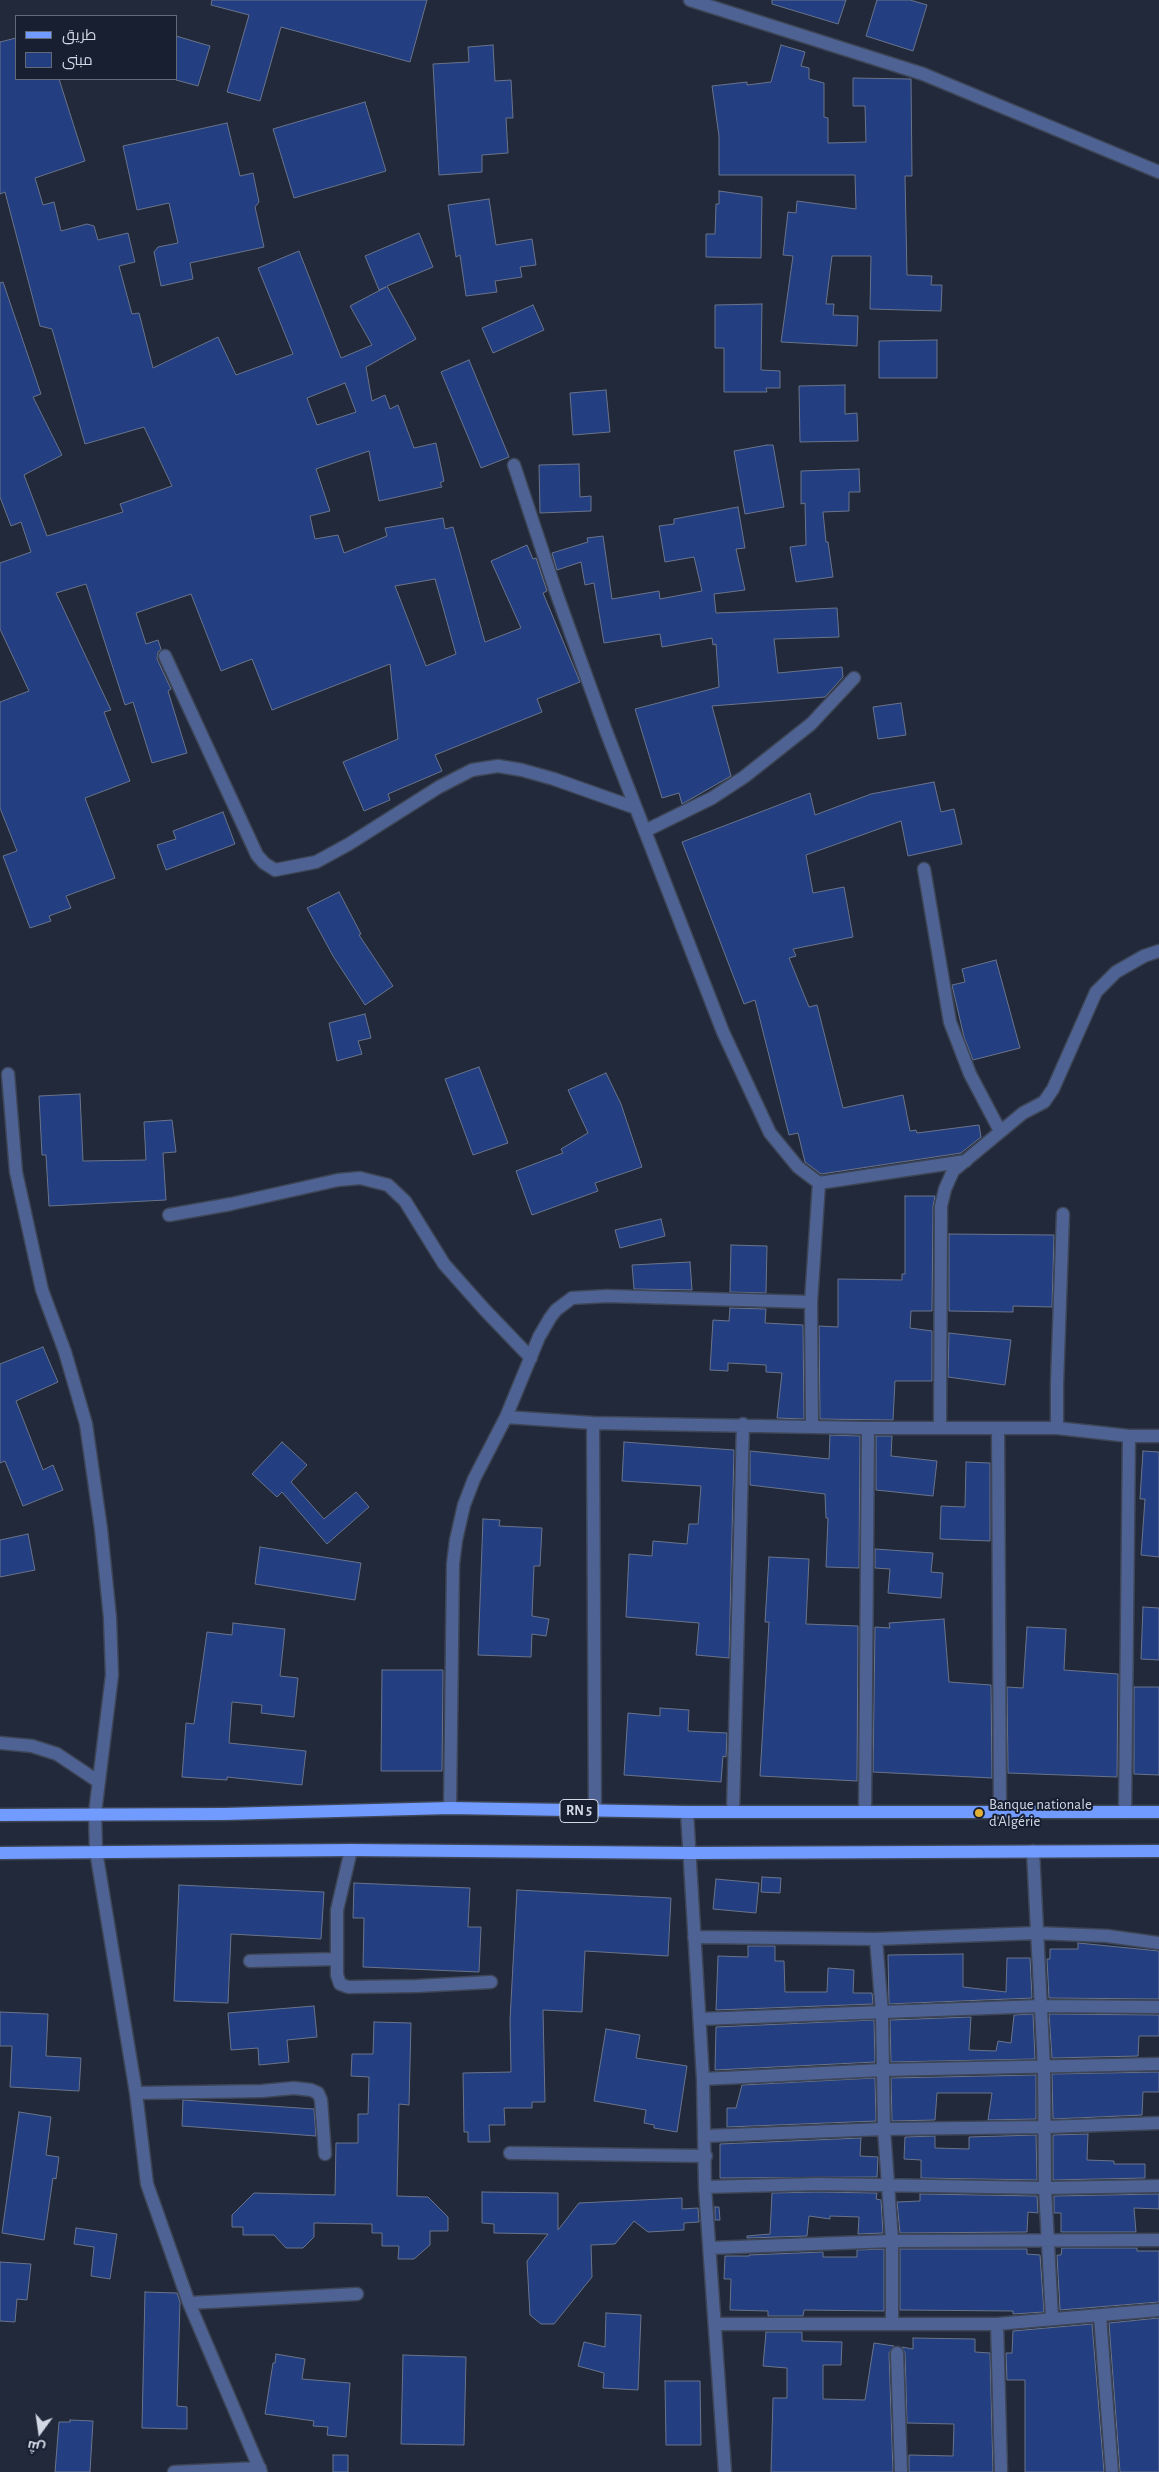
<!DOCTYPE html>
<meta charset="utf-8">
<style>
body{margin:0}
#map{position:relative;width:1159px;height:2472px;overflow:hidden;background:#21293b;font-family:"Alegreya Sans",Cairo,sans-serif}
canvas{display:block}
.legend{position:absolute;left:15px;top:15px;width:162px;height:65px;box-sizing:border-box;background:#171f31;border:1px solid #626979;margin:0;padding:6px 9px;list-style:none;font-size:15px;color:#d2d8e4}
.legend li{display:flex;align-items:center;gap:10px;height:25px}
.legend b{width:25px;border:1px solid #626979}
.north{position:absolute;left:15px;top:2407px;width:50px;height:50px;-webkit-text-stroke:4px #171f31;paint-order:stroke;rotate:194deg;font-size:14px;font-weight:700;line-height:20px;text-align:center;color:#d2d8e4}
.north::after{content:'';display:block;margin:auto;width:18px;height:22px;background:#d2d8e4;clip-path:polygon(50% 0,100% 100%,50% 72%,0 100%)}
</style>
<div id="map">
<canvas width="1159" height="2472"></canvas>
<ul class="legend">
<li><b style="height:6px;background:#719bfe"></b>طريق</li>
<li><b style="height:14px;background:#243e82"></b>مبنى</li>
</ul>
<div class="north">ش</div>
</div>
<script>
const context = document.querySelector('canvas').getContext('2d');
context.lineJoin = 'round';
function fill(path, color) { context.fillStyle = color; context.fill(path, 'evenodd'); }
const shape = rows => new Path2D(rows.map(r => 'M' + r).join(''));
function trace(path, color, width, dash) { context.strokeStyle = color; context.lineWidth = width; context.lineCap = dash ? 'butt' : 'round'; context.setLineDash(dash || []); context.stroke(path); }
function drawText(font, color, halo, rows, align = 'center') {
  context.font = font + ' "Alegreya Sans",sans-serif'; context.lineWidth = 4; context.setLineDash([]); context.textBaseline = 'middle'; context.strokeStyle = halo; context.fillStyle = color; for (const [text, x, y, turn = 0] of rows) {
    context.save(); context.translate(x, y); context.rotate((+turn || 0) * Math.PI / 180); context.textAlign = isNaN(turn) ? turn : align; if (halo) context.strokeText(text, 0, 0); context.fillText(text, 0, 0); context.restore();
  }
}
const building = shape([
 [212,0,427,0,410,62,281,27,260,101,227,92,249,15,211,5,212,0],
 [772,0,846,0,838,24,772,4,772,0],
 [877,0,910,0,927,5,913,51,866,36,877,0],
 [176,36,210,46,198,86,176,80,176,36],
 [16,38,16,79,59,79,85,161,35,178,43,205,54,202,61,231,87,224,94,226,98,240,128,233,135,262,119,266,132,314,139,313,153,368,218,337,236,375,293,354,258,268,299,251,341,358,372,345,350,306,386,287,379,290,365,256,419,233,433,267,387,286,416,339,366,367,372,401,385,395,390,409,398,405,414,448,436,443,444,481,440,483,442,487,379,501,369,451,316,469,330,511,310,516,315,539,338,535,344,553,387,536,385,528,443,518,445,529,453,527,485,642,521,628,491,561,527,545,533,559,536,558,547,591,543,593,580,682,537,699,542,712,435,755,442,771,388,794,390,800,364,811,343,762,398,739,390,664,272,710,252,659,221,671,191,594,136,613,146,644,158,640,161,649,158,652,157,659,171,689,168,691,187,753,152,763,133,702,125,705,86,584,56,593,111,710,104,712,130,781,85,798,115,878,66,896,71,908,49,916,51,921,30,928,3,856,17,851,0,808,0,702,29,691,0,629,0,563,31,552,21,522,11,526,0,497,0,283,3,282,41,394,33,397,62,455,24,475,47,536,123,512,120,504,172,486,144,427,85,444,52,329,40,326,5,192,0,194,0,42,16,38],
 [345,383,356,412,317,425,307,398,345,383],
 [435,579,456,654,426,666,395,586,435,579],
 [493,45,495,81,511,80,513,118,506,118,508,153,482,155,482,172,439,175,433,64,469,62,468,47,493,45],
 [781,45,805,52,801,66,809,68,809,79,824,83,824,117,828,118,828,143,866,142,865,106,853,106,853,78,911,79,912,176,905,176,907,275,932,276,931,285,942,285,941,311,870,309,871,256,832,256,826,304,834,304,833,315,858,316,857,346,781,342,793,256,783,255,788,212,796,213,797,201,856,209,855,175,719,175,719,136,712,86,747,82,747,85,771,82,781,45],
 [365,102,386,171,294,198,273,129,365,102],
 [227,123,240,176,253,173,259,202,255,207,264,247,190,263,193,279,161,286,154,252,158,247,178,243,169,203,137,210,123,146,227,123],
 [719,191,762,197,761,258,706,257,706,234,715,234,716,204,719,204,719,191],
 [489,199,496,245,532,239,536,265,520,267,522,277,495,281,497,292,466,296,460,255,456,257,448,205,489,199],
 [762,304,761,370,780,371,780,388,766,388,767,392,724,392,724,348,715,348,715,305,762,304],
 [533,305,544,330,493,353,482,328,533,305],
 [937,340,937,378,879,378,879,341,937,340],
 [469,360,509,457,481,468,441,372,469,360],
 [845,385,845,414,857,413,858,441,800,442,799,386,845,385],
 [606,390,610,432,573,435,570,393,606,390],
 [767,445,773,445,784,507,745,514,734,451,767,445],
 [579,464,580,497,591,496,591,511,540,513,539,465,579,464],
 [859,469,860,492,849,492,849,511,823,512,826,542,828,542,833,577,796,582,790,547,806,545,805,503,801,504,801,471,859,469],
 [738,507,745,548,736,549,745,590,714,594,716,613,837,608,839,637,774,639,778,673,842,667,843,677,825,697,712,706,731,776,682,804,679,793,662,798,635,709,719,687,716,644,713,645,712,638,662,647,660,634,604,643,594,583,585,585,581,562,557,570,552,553,588,542,587,538,603,536,612,599,659,591,660,599,702,591,694,557,665,562,659,526,674,524,674,519,738,507],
 [901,703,906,735,878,739,873,707,901,703],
 [934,782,941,812,954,809,962,844,908,856,901,821,806,855,813,893,844,887,853,937,793,949,796,956,789,958,809,1007,817,1005,843,1108,903,1095,910,1131,916,1130,917,1133,979,1125,981,1137,961,1153,821,1174,805,1162,798,1133,789,1135,755,1000,744,1004,682,842,810,793,815,815,871,794,934,782],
 [223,812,235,844,166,870,157,845,176,839,173,831,223,812],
 [339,892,361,934,359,935,393,986,365,1005,333,956,307,908,339,892],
 [996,960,1020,1048,973,1060,964,1037,952,985,965,982,962,969,996,960],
 [365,1014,371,1038,358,1041,362,1054,337,1061,329,1023,365,1014],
 [479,1067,508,1143,473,1155,445,1079,479,1067],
 [606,1073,621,1104,642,1167,595,1183,598,1191,532,1215,516,1171,563,1153,561,1149,588,1133,568,1090,606,1073],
 [80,1094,83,1161,146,1160,144,1122,172,1120,176,1152,163,1153,166,1200,49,1206,46,1155,42,1155,39,1096,80,1094],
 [905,1196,935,1196,933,1206,932,1311,911,1311,910,1328,932,1331,932,1381,895,1381,893,1420,820,1419,819,1326,838,1327,838,1279,902,1280,902,1274,905,1274,905,1196],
 [661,1219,665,1236,620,1248,615,1230,661,1219],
 [949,1234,1054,1235,1052,1307,1013,1306,1013,1312,949,1311,949,1234],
 [731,1245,767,1246,766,1293,730,1292,731,1245],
 [690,1262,692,1290,634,1289,632,1265,690,1262],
 [730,1308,766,1309,765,1323,803,1325,804,1419,777,1418,782,1373,766,1372,766,1365,728,1363,728,1371,710,1370,713,1320,729,1321,730,1308],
 [949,1333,1011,1340,1005,1385,948,1377,949,1333],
 [43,1347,58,1382,16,1401,43,1470,53,1465,63,1490,23,1506,5,1461,0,1463,0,1364,43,1347],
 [830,1435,860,1436,859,1568,826,1567,828,1518,826,1518,825,1494,750,1485,750,1451,829,1459,830,1435],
 [876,1436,892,1436,891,1456,937,1461,933,1496,876,1490,876,1436],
 [282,1442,307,1465,291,1482,324,1519,356,1492,369,1507,327,1544,282,1492,277,1497,252,1474,282,1442],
 [624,1442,734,1450,729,1658,696,1655,699,1623,626,1617,629,1554,652,1556,653,1541,687,1544,689,1524,698,1524,701,1486,622,1481,624,1442],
 [1143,1451,1159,1452,1159,1557,1141,1555,1145,1499,1140,1499,1143,1451],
 [966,1462,990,1463,990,1541,940,1539,941,1506,965,1507,966,1462],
 [483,1519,500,1520,499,1526,542,1528,540,1566,534,1566,532,1616,549,1619,546,1636,532,1634,531,1657,478,1655,483,1519],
 [28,1534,35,1570,0,1577,0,1540,28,1534],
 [260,1547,361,1563,355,1600,255,1584,260,1547],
 [875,1549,933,1553,931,1572,943,1573,941,1598,888,1593,890,1569,875,1568,875,1549],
 [769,1557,809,1559,806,1624,858,1626,857,1781,760,1776,769,1622,765,1622,769,1557],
 [1143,1607,1159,1608,1159,1660,1141,1659,1143,1607],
 [944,1619,949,1682,991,1685,992,1778,873,1772,875,1627,890,1628,889,1623,944,1619],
 [233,1623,285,1629,280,1676,298,1678,294,1717,261,1713,262,1705,232,1702,229,1743,306,1751,302,1785,227,1777,227,1780,182,1777,186,1723,194,1724,207,1632,232,1635,233,1623],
 [1027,1627,1066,1629,1064,1670,1118,1674,1117,1777,1008,1773,1007,1687,1023,1688,1027,1627],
 [382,1670,443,1670,442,1771,381,1771,382,1670],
 [1134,1687,1159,1687,1159,1775,1134,1774,1134,1687],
 [660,1708,689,1710,688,1731,727,1733,726,1757,723,1756,721,1782,624,1775,628,1713,660,1716,660,1708],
 [762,1877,781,1878,780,1893,761,1892,762,1877],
 [716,1879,759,1883,756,1913,713,1909,716,1879],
 [354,1883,470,1888,468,1927,481,1927,479,1972,363,1967,364,1918,353,1918,354,1883],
 [179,1885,324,1892,321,1939,231,1934,228,2003,174,2001,179,1885],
 [517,1890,671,1898,668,1956,585,1951,582,2012,543,2010,545,2102,532,2102,532,2108,504,2108,505,2125,489,2125,490,2142,468,2142,468,2132,464,2132,463,2073,511,2072,510,2020,517,1890],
 [1078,1943,1159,1951,1159,1999,1049,1998,1047,1959,1050,1959,1050,1949,1078,1949,1078,1943],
 [748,1946,775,1946,775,1961,784,1961,785,1992,827,1992,828,1968,854,1970,853,1993,872,1993,873,2004,716,2010,718,1956,748,1957,748,1946],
 [963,1954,963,1987,1006,1992,1007,1958,1030,1958,1032,1998,889,2004,888,1955,963,1954],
 [314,2006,317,2037,287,2040,289,2062,259,2065,258,2048,231,2050,228,2013,314,2006],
 [0,2012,48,2014,46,2056,81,2058,79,2091,10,2087,12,2046,0,2046,0,2012],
 [1033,2014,1035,2059,891,2062,890,2020,971,2017,969,2050,996,2051,998,2041,1011,2043,1014,2015,1033,2014],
 [1049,2014,1159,2015,1159,2036,1139,2036,1138,2056,1052,2058,1049,2014],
 [874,2020,875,2062,715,2070,716,2027,874,2020],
 [374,2022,411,2023,409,2105,399,2104,397,2196,428,2197,448,2217,448,2231,430,2231,430,2245,414,2259,398,2259,399,2246,382,2246,382,2233,372,2233,372,2224,314,2223,314,2237,303,2248,286,2248,274,2235,243,2235,243,2227,232,2227,232,2215,254,2193,335,2195,336,2143,358,2143,358,2114,368,2114,369,2077,351,2076,352,2054,373,2054,374,2022],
 [606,2029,640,2035,636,2058,687,2066,677,2132,654,2128,654,2125,644,2123,646,2110,594,2101,606,2029],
 [1159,2072,1159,2092,1143,2092,1142,2115,1053,2119,1052,2074,1159,2072],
 [1036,2075,1036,2119,988,2120,992,2093,937,2093,935,2120,892,2121,891,2078,1036,2075],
 [875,2078,876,2121,727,2127,727,2108,736,2108,742,2085,875,2078],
 [183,2100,314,2109,316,2136,182,2126,183,2100],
 [19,2112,51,2117,46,2155,59,2157,56,2179,53,2178,44,2240,2,2233,19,2112],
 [1088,2134,1087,2160,1114,2161,1114,2164,1145,2164,1145,2178,1053,2180,1053,2135,1088,2134],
 [1036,2135,1037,2180,921,2178,921,2160,904,2159,905,2137,935,2136,935,2148,969,2149,969,2137,1036,2135],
 [861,2138,860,2156,878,2157,877,2177,720,2178,720,2144,861,2138],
 [482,2192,558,2193,558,2230,579,2203,682,2198,682,2209,698,2208,699,2222,684,2223,684,2230,648,2232,634,2221,615,2244,591,2245,592,2277,554,2324,541,2324,530,2315,527,2261,548,2234,494,2233,494,2224,482,2223,482,2192],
 [818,2192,877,2193,876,2199,881,2200,883,2233,858,2234,859,2217,830,2216,830,2219,809,2216,807,2236,747,2238,747,2236,770,2234,772,2193,818,2192],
 [920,2194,1037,2196,1038,2213,1028,2212,1027,2232,900,2233,897,2202,920,2201,920,2194],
 [1159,2194,1159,2209,1134,2208,1136,2232,1061,2232,1061,2213,1054,2213,1054,2196,1159,2194],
 [715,2207,719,2207,720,2220,715,2220,715,2207],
 [76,2228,117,2234,110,2279,91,2276,94,2247,74,2244,76,2228],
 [1062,2248,1137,2248,1137,2251,1159,2251,1159,2302,1060,2310,1057,2255,1061,2255,1062,2248],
 [884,2249,884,2311,804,2310,803,2316,768,2316,768,2311,730,2310,731,2279,724,2279,725,2256,749,2256,749,2255,823,2252,823,2257,857,2257,857,2250,884,2249],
 [900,2249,1027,2249,1027,2254,1040,2255,1044,2312,1013,2314,1013,2311,900,2310,900,2249],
 [0,2262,31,2264,27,2300,17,2299,15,2322,0,2321,0,2262],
 [145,2292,177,2293,180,2302,177,2406,187,2407,187,2429,142,2428,145,2292],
 [606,2313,641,2315,638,2390,603,2388,604,2373,578,2366,584,2342,605,2347,606,2313],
 [1159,2318,1159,2472,1120,2472,1109,2323,1159,2318],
 [1092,2324,1104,2472,1025,2472,1025,2380,1007,2380,1006,2353,1012,2353,1013,2331,1092,2324],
 [766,2332,802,2332,802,2341,842,2342,841,2365,823,2365,823,2399,865,2400,874,2343,894,2346,889,2353,893,2472,771,2472,773,2398,787,2398,787,2368,763,2366,766,2332],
 [913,2338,975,2339,975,2352,990,2353,993,2472,909,2472,909,2455,953,2456,954,2424,907,2423,905,2353,902,2347,913,2349,913,2338],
 [276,2354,305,2359,302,2379,350,2383,346,2437,327,2435,328,2427,313,2426,314,2421,265,2414,273,2363,275,2363,276,2354],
 [403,2355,466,2357,464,2445,401,2444,403,2355],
 [665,2381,700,2381,701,2445,666,2445,665,2381],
 [70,2420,93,2421,90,2472,55,2472,59,2422,70,2422,70,2420],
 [333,2455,348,2455,348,2472,333,2472,333,2455]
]);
fill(building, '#243e82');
trace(building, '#69748a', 1);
const minor = shape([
 [690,0,923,74,1159,172],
 [514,465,556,592,606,731,723,1032,770,1133,798,1167,819,1183,966,1161],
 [165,656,257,855,264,863,275,870,316,862,349,844,439,787,472,770,498,766,522,770,554,779,636,808],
 [645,831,712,798,744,777,811,724,854,678],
 [924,869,950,1022,970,1074,1000,1131],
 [8,1074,16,1172,42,1290,65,1352,86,1424,101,1529,110,1618,112,1675,95,1813,96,1851,136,2093,147,2184,189,2303,261,2472],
 [169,1215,231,1204,338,1180,360,1178,388,1185,405,1201,444,1264,484,1309,531,1358],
 [811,1302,819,1183],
 [593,1423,595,1812],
 [812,1427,868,1428,865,1811],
 [868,1428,1057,1428,1057,1384,1063,1214],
 [940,1428,941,1206,945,1189,953,1171,1023,1113,1044,1102,1053,1089,1096,992,1116,972,1144,956,1159,951],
 [998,1428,1000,1813],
 [1057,1428,1129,1436,1159,1436],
 [0,1743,32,1746,57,1754,99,1782],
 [450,1808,453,1564,456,1540,464,1505,474,1479,506,1417,539,1337,550,1318,556,1310,572,1298,607,1296,811,1302,812,1427,593,1423,506,1417],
 [733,1811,743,1424],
 [687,1812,703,2079,705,2187,725,2472],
 [1125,1812,1129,1436],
 [351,1850,337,1910,337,1975,340,1984,348,1987,417,1986,491,1982],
 [1033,1851,1044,2068,1045,2188,1052,2318],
 [694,1937,876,1939,1037,1933,1107,1936,1159,1943],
 [876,1939,882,2013,884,2129,892,2241,892,2323],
 [250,1961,337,1959],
 [700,2019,1041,2006,1159,2007],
 [703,2079,882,2070,1159,2064],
 [136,2093,262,2091,294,2088,311,2090,318,2093,321,2100,325,2154],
 [705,2136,884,2129,1046,2127,1159,2123],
 [510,2153,706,2156],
 [705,2187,818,2184,1045,2188,1159,2186],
 [710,2248,892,2241,1159,2240],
 [189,2303,357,2294],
 [1100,2316,1112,2472],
 [716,2324,997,2324,1159,2310],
 [997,2324,1001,2472],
 [897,2353,901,2472],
 [174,2472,260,2468]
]);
const major = shape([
 [0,1815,224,1814,450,1808,687,1812,1159,1812],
 [0,1853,351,1850,689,1853,1159,1851]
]);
trace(minor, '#3d4556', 15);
trace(major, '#3d4556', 15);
trace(minor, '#4e6393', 12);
trace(major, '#719bfe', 12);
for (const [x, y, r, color] of [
 [979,1813,5,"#e1af34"]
]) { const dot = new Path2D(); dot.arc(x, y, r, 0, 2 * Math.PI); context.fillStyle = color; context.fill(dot); trace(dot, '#171f31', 2); }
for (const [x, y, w] of [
 [579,1811,38]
]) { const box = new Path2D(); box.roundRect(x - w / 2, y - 11.5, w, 23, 4); context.fillStyle = '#171f31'; context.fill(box); trace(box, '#d2d8e4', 1); }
drawText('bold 14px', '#d2d8e4', null, [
 ["RN 5",579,1811]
]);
drawText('15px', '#d2d8e4', '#171f31', [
 ["Banque nationale",989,1804],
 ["d'Algérie",989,1821]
], 'left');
</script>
